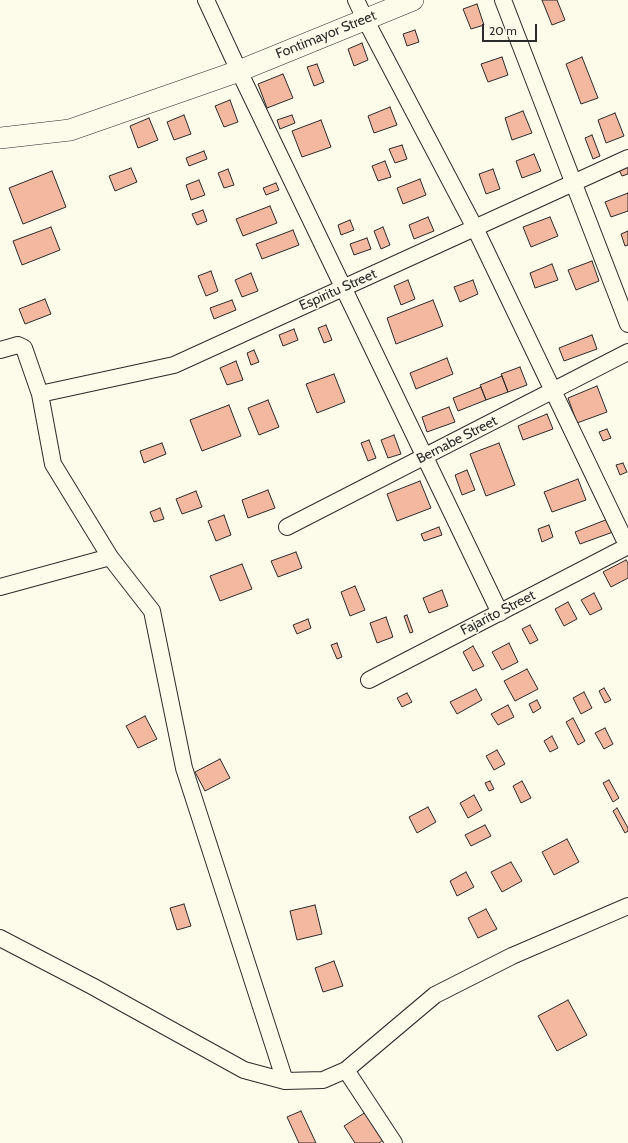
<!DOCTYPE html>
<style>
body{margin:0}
#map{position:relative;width:628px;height:1143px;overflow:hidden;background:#fdfbea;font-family:Cabin,sans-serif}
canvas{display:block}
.scale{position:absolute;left:482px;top:24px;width:55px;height:18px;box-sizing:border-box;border:2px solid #2b2b2b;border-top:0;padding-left:5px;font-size:12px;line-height:14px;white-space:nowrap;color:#2b2b2b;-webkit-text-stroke:3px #fdfbea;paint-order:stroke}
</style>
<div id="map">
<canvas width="628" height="1143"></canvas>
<div class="scale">20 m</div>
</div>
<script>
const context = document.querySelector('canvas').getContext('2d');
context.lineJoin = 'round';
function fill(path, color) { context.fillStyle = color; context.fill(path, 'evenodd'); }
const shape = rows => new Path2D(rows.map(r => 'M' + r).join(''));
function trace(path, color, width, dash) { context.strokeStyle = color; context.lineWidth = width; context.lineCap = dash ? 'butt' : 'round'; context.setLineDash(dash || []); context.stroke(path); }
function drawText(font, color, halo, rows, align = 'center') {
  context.font = font + ' Cabin,sans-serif'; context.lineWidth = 3; context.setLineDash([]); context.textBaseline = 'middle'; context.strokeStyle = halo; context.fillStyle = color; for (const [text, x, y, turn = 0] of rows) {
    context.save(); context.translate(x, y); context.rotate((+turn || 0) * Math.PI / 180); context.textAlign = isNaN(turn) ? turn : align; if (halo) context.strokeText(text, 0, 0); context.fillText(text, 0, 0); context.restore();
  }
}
const building = shape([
 [542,0,557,0,565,20,552,25,542,0],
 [477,4,484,25,471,29,463,9,477,4],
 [415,30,419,42,407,46,403,34,415,30],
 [362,43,368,60,354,66,348,49,362,43],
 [502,57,508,75,488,82,481,64,502,57],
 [582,57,598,98,581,104,566,64,582,57],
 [317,64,324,82,314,86,307,67,317,64],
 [283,74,293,98,267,108,258,84,283,74],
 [230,100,238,122,224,127,215,106,230,100],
 [390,107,397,125,374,133,368,116,390,107],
 [523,111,532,133,512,140,505,118,523,111],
 [615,113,624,136,606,143,598,120,615,113],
 [184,115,191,134,174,140,167,122,184,115],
 [292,115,295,123,280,129,277,120,292,115],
 [149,118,158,140,138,148,130,126,149,118],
 [321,120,331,147,302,157,292,131,321,120],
 [592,135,600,156,593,159,585,138,592,135],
 [402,145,407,159,395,163,389,149,402,145],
 [204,151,207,159,189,166,186,158,204,151],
 [534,154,541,171,522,178,516,161,534,154],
 [385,161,391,177,378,181,372,166,385,161],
 [628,166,628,174,622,176,619,170,628,166],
 [131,168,137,182,115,191,109,176,131,168],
 [228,169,234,185,224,188,218,173,228,169],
 [493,169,500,189,486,194,479,174,493,169],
 [52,171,66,207,23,224,9,188,52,171],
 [420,179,426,195,403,204,397,188,420,179],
 [199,180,205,195,191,200,186,185,199,180],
 [276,183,279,190,266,195,263,188,276,183],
 [628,193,628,211,611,217,605,202,628,193],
 [270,206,277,223,243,236,236,219,270,206],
 [203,210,207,221,197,225,192,214,203,210],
 [428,217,434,231,414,239,409,225,428,217],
 [550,217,558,236,531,247,523,227,550,217],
 [350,220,354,230,341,235,338,225,350,220],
 [51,227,60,250,22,265,13,241,51,227],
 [383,227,390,245,381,249,374,231,383,227],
 [293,230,299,245,262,259,256,244,293,230],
 [628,231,628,245,625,246,621,234,628,231],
 [367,238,371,249,354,255,350,244,367,238],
 [592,261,599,281,576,290,568,270,592,261],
 [552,264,558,280,535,288,530,273,552,264],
 [211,271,218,291,206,296,198,276,211,271],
 [251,273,258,291,242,297,235,280,251,273],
 [408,280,415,299,401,305,394,286,408,280],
 [473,280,478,294,460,302,454,287,473,280],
 [45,299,51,314,25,324,19,309,45,299],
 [232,300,236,310,214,319,210,308,232,300],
 [433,300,443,326,396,344,387,318,433,300],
 [326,325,332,340,324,343,318,328,326,325],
 [294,329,298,340,283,346,279,335,294,329],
 [592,335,597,349,564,361,559,348,592,335],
 [254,350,259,362,251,365,247,353,254,350],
 [447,358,453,374,416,389,410,373,447,358],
 [236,361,243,380,227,385,220,368,236,361],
 [520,367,527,385,508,392,501,374,520,367],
 [334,374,345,402,317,413,306,384,334,374],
 [502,376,508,392,486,400,480,385,502,376],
 [597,386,607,412,577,423,568,398,597,386],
 [481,387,486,400,458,411,453,398,481,387],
 [268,400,279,427,259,435,248,408,268,400],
 [229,405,241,436,202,451,190,420,229,405],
 [449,407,455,422,427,432,422,417,449,407],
 [547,414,553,429,523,440,518,426,547,414],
 [607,429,611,438,603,441,599,432,607,429],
 [394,435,401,454,388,458,381,440,394,435],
 [369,440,376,458,368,461,361,443,369,440],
 [162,443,166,454,144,463,140,451,162,443],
 [499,443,515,485,486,496,470,454,499,443],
 [623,463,627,472,620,475,616,465,623,463],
 [467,470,475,490,462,495,455,475,467,470],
 [578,479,586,500,552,512,544,492,578,479],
 [420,481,431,508,397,521,387,494,420,481],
 [268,490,275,508,248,518,242,500,268,490],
 [196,491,202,507,182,514,176,499,196,491],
 [160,508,164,519,154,522,150,512,160,508],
 [224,515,231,535,216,541,208,521,224,515],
 [608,519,613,532,580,544,575,532,608,519],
 [549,525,553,537,542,542,538,529,549,525],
 [439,527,442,535,424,541,421,534,439,527],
 [296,552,302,568,278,577,271,561,296,552],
 [626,560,628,563,628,578,611,587,603,572,626,560],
 [242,564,252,589,220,601,210,576,242,564],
 [355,586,365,610,350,616,341,592,355,586],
 [442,590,448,606,429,613,423,598,442,590],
 [594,593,602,609,590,615,581,600,594,593],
 [568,602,577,619,564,626,555,609,568,602],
 [407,615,413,632,410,633,404,616,407,615],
 [386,617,393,637,377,643,370,623,386,617],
 [308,619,311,628,297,634,293,625,308,619],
 [530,625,538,640,530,644,522,629,530,625],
 [337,643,342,657,337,659,331,645,337,643],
 [509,643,518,662,502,670,492,652,509,643],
 [473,646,484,666,473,671,463,652,473,646],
 [527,669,538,689,515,701,504,681,527,669],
 [604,688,611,700,605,703,599,691,604,688],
 [476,689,482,700,457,714,450,702,476,689],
 [584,692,592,708,581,714,573,698,584,692],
 [407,693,412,702,402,707,397,698,407,693],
 [537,700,541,708,533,713,529,704,537,700],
 [508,705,514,717,498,725,491,714,508,705],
 [145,716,157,739,138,748,126,726,145,716],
 [573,718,585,741,578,745,566,722,573,718],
 [605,728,613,744,604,749,595,733,605,728],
 [552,736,558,748,550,752,544,741,552,736],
 [497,750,505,764,494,770,486,756,497,750],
 [220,759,230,778,205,791,195,772,220,759],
 [609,780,619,798,613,802,603,783,609,780],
 [490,781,494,789,489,791,485,783,490,781],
 [522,781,531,798,521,803,513,786,522,781],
 [474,795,482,810,468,818,460,803,474,795],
 [428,807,436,822,417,833,409,817,428,807],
 [617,808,628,828,628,831,625,833,613,811,617,808],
 [485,825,491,836,471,846,465,835,485,825],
 [567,839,579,862,554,875,542,852,567,839],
 [511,862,522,881,502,892,491,872,511,862],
 [466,872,474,887,457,896,450,881,466,872],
 [184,904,191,926,177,930,170,908,184,904],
 [315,905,322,934,297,940,290,911,315,905],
 [486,909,497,929,478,938,468,918,486,909],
 [334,961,343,986,323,992,315,968,334,961],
 [568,1000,587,1035,557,1051,538,1016,568,1000],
 [369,1110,387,1137,379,1143,355,1143,344,1126,369,1110],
 [301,1111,316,1143,299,1143,287,1117,301,1111]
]);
fill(building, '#f2b8a0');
trace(building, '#2b2b2b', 1);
const minor = shape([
 [206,0,239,71,500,613],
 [356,0,365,19,475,228,628,547],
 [503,0,628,324],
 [0,350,18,345,24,348,40,394,53,464,110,557,152,611,184,768,285,1081],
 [40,394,174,365,628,158],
 [287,527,628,352],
 [0,587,110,557],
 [369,680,628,546],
 [0,938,92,986,244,1070,285,1081,323,1080,346,1070],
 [394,1143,346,1070,435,995,512,956,628,906]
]);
const tertiary = shape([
 [0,138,70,130,239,71,413,0]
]);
trace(minor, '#2b2b2b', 18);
trace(tertiary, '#2b2b2b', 22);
trace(minor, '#fdfbea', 16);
trace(tertiary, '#fdfbea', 21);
drawText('14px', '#2b2b2b', '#fdfbea', [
 ["Fontimayor Street",326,35,-22],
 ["Espiritu Street",338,290,-24],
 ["Bernabe Street",457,440,-27],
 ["Fajarito Street",498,613,-27]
]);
</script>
